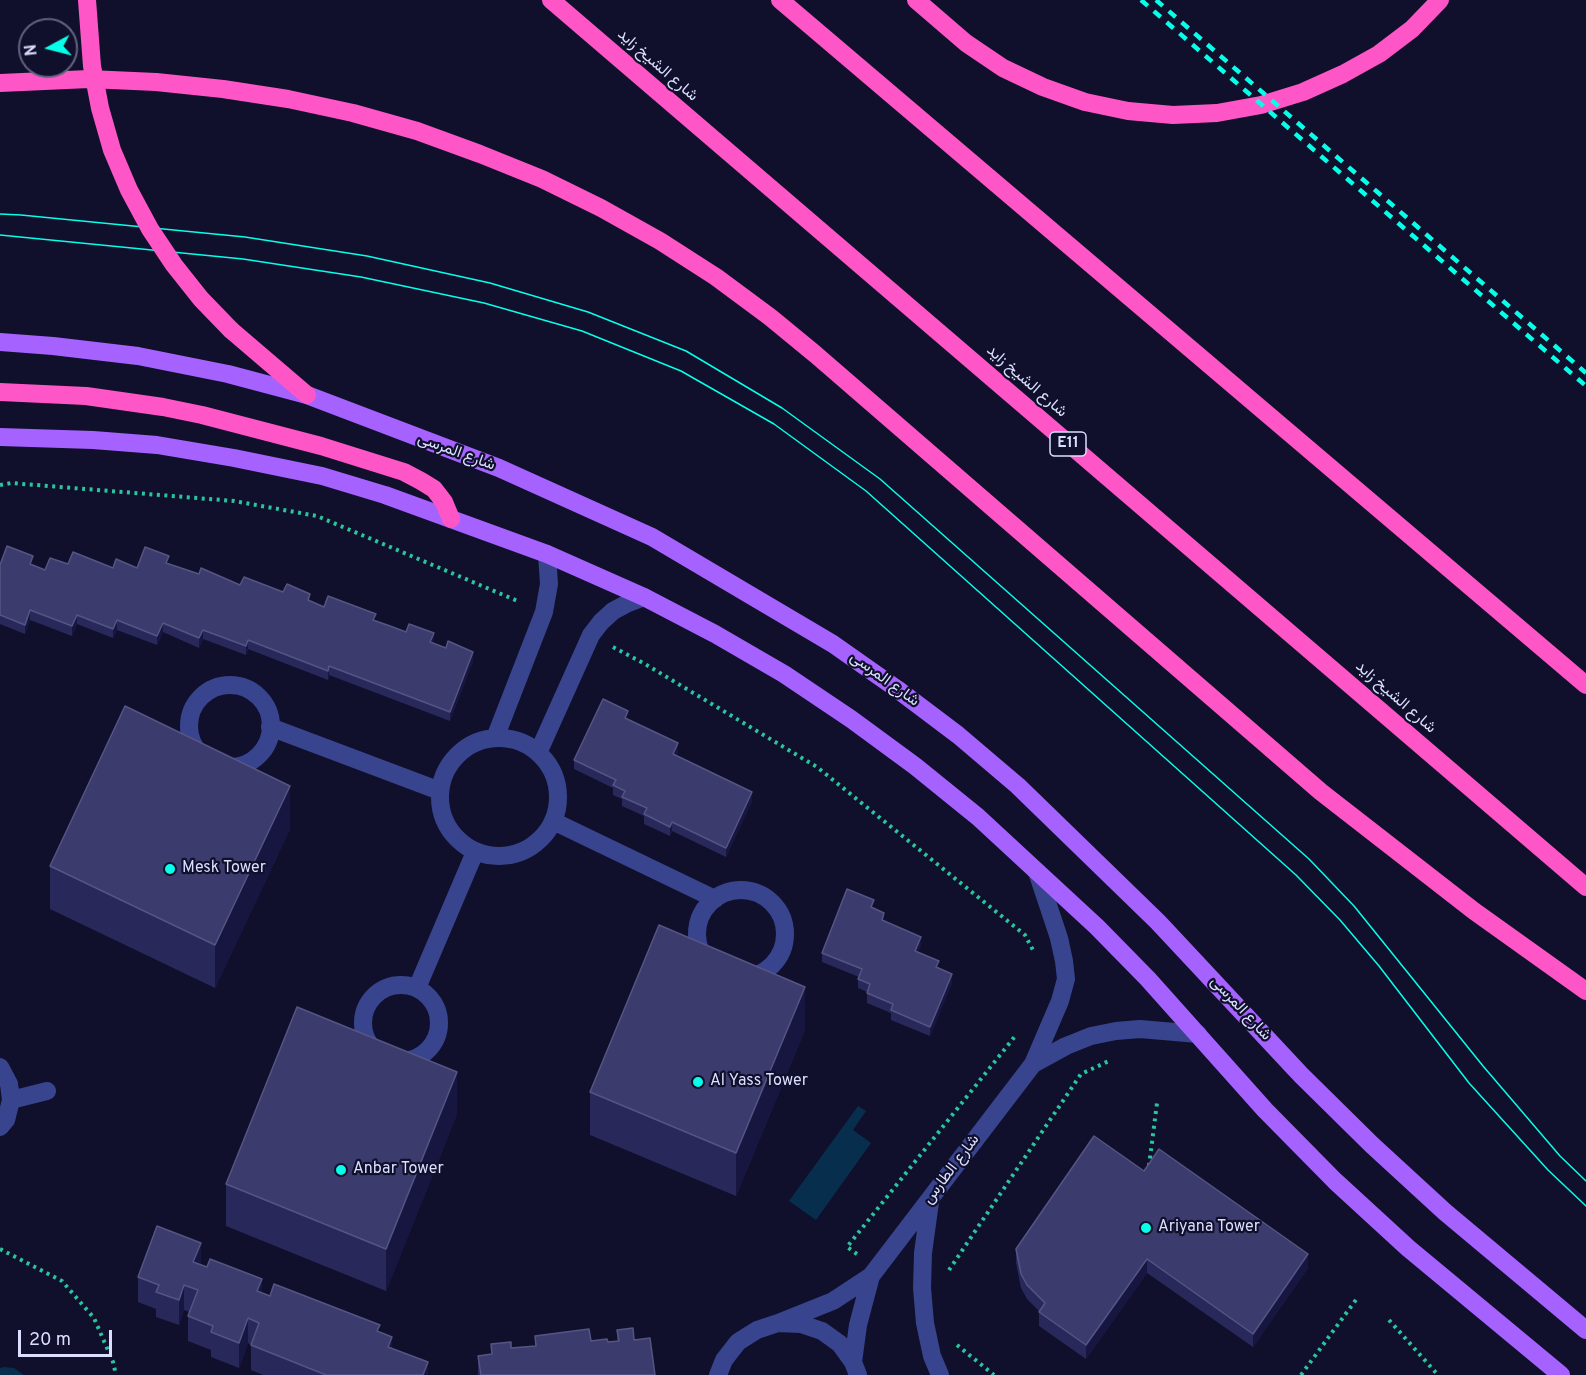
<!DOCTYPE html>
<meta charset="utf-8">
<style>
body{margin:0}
#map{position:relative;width:1586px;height:1375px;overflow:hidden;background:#10102c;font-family:Overpass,sans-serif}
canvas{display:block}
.north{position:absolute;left:18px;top:18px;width:60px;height:60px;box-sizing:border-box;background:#10102c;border:2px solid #616280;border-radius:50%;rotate:263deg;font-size:16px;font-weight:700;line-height:24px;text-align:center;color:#dbdeff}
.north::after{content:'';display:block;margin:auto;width:21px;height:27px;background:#07ffe9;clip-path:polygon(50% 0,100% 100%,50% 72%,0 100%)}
.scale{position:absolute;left:18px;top:1330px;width:94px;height:27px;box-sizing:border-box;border:3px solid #dbdeff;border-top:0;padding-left:8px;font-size:18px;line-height:21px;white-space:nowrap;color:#dbdeff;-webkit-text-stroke:4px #10102c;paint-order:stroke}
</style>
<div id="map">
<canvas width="1586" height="1375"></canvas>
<div class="north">N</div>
<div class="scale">20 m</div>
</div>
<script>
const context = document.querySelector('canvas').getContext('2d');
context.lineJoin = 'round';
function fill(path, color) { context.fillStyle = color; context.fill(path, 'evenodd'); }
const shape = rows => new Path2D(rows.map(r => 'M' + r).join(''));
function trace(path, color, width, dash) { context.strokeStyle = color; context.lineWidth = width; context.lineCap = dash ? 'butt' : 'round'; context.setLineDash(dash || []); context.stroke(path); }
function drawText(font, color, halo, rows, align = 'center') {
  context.font = font + ' Overpass,Vazirmatn,sans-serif'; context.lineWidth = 4.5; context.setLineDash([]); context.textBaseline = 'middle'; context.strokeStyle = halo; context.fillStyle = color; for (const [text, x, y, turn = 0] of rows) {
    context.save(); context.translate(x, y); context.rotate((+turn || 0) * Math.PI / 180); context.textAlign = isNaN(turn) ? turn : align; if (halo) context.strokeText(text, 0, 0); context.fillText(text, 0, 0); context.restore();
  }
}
fill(shape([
 [858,1106,866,1111,853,1130,871,1143,816,1220,789,1201],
 [4,1367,14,1368,24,1375,0,1375,0,1368]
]), '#082e4d');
trace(shape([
 [0,485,11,483,234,501,317,516,520,602],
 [613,647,645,664,817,767,1025,935,1034,952],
 [1149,1166,1157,1103],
 [0,1249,62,1281,94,1318,113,1362,116,1375],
 [857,1254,847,1247,1016,1035],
 [949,1270,1081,1074,1111,1060],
 [1389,1320,1438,1375],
 [957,1345,994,1375],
 [1301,1375,1358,1297]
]), '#29c59e', 4, [3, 4.5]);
trace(shape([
 '189 726a41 41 0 1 1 82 0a41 41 0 1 1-82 0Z',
 [270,727,440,791],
 '440 797a59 59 0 1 1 118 0a59 59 0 1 1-118 0Z',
 [495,738,544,612,549,584,547,554],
 [538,753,591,635,601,622,613,611,628,603,644,597],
 [553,821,715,899],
 '697 934a44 44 0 1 1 88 0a44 44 0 1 1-88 0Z',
 '363 1023a38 38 0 1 1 76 0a38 38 0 1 1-76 0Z',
 [417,988,475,852],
 [1033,1064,1066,1046,1091,1036,1116,1031,1140,1029,1198,1034],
 [0,1067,9,1084,11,1100,6,1120,0,1127],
 [11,1100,47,1091],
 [930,1202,923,1253,922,1288,925,1323,932,1356,940,1375],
 [778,1323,833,1301,871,1276,1033,1064,1060,1001,1066,979,1064,961,1059,938,1037,872],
 [853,1362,858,1325,871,1276],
 [718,1375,724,1360,738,1342,757,1330,778,1323,801,1324,822,1331,840,1344,853,1362,858,1375]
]), '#38458e', 18);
trace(shape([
 [0,342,53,346,138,356,228,374,307,395,499,468,652,537,833,644,897,689,958,735,1018,786,1158,922,1301,1075,1372,1145,1445,1212,1586,1330],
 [0,437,93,440,157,445,234,458,322,476,385,495,547,554,644,597,715,634,784,674,851,719,915,766,978,817,1097,927,1148,979,1265,1110,1335,1181,1408,1248,1561,1375]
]), '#a662ff', 18);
trace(shape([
 [551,0,1586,887],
 [780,0,1586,685],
 [916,0,966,43,1003,68,1043,87,1085,102,1128,111,1173,115,1217,113,1261,105,1303,92,1343,74,1379,54,1412,29,1440,0],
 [0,83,89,79,156,82,223,89,288,99,353,113,417,131,480,154,542,179,601,208,660,241,716,277,770,317,815,354,1321,792,1474,911,1586,991],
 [231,330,307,395],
 [0,392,86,396,163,407,202,415,321,446,404,472,421,481,434,489,444,502,451,519]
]), '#ff56c7', 18);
trace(shape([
 [0,214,21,215,245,237,367,256,490,283,588,312,686,351,782,408,880,479,1309,859,1354,906,1483,1066,1560,1156,1586,1181],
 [0,235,243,259,361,277,484,303,582,331,681,371,774,424,866,491,1296,875,1340,920,1379,966,1469,1083,1548,1170,1586,1206]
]), '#07ffe9', 1.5);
trace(shape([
 [1141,0,1586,386],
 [1156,0,1586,373]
]), '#07ffe9', 4.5, [9, 8]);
trace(shape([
 [87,0,92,66,100,108,112,150,129,190,150,229,174,265,201,299,231,330]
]), '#ff56c7', 18);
fill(shape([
 [68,564,113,568,137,568,169,564,199,574,240,585,283,592,324,607,376,621,434,642,433,643,473,661,450,721,329,675,328,680,248,649,246,655,203,639,199,648,163,632,157,645,117,630,113,638,77,624,72,636,30,620,25,634,0,624,0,565,33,565,45,570],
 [628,719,678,752,676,756,752,801,726,857,672,831,670,836,644,824,644,816,622,806,622,799,613,795,613,788,574,769,574,760],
 [290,829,215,988,50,909,50,866],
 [874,908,884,921,921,946,918,952,939,968,952,983,930,1036,891,1020,891,1013,867,1003,867,992,858,988,858,979,859,977,822,962,822,953],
 [805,1030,736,1196,590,1135,590,1092],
 [457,1114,386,1291,226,1226,226,1184],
 [1144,1171,1308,1268,1253,1347,1147,1273,1086,1359,1039,1326,1039,1311,1027,1299,1021,1288,1016,1263,1016,1249],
 [201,1265,262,1293,380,1332,392,1348,428,1375,263,1375,251,1370,251,1345,248,1343,239,1368,211,1357,211,1350,188,1341,188,1316,190,1312,184,1310,179,1325,156,1317,156,1309,138,1302,138,1277],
 [617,1330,634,1340,655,1375,478,1375,478,1356,491,1354,491,1344,511,1348,535,1346,535,1336,608,1342,617,1341]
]), '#28285b');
fill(shape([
 [30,610,30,620,25,634,25,625],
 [77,615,77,624,72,636,72,626],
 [117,620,117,630,113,638,113,629],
 [163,623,163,632,157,645,157,636],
 [203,630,203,639,199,648,199,638],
 [434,633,434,642,430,651,430,642],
 [248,640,248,649,246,655,246,646],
 [473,652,473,661,450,721,450,712],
 [329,666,329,675,328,680,328,671],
 [678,743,678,752,673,763,673,754],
 [290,786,290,829,215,988,215,945],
 [752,792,752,801,726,857,726,848],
 [672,822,672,831,670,836,670,827],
 [921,937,921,946,915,960,915,951],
 [952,974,952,983,930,1036,930,1027],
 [805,987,805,1030,736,1196,736,1153],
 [457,1072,457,1114,386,1291,386,1249],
 [201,1243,201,1268,193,1262],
 [1308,1254,1308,1268,1253,1347,1253,1334],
 [1147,1259,1147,1273,1086,1359,1086,1345],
 [262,1279,262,1304,257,1291],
 [184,1285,184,1310,179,1325,179,1300],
 [248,1318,248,1343,239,1368,239,1343],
 [392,1337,392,1362,388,1347],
 [428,1362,428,1375,423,1375]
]), '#171641');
const building = shape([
 [7,546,33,556,30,564,45,570,50,558,68,564,73,552,113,568,116,559,137,568,145,547,169,556,166,563,199,574,201,568,240,585,244,577,283,592,287,584,310,594,308,600,324,607,328,596,376,614,373,620,390,626,406,632,409,624,434,633,430,642,446,648,448,641,473,652,450,712,329,666,328,671,248,640,246,646,203,630,199,638,163,623,157,636,117,620,113,629,77,615,72,626,30,610,25,625,0,615,0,565,7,546],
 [603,699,628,711,625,718,678,743,673,754,752,792,726,848,672,822,670,827,644,814,647,808,622,797,625,791,613,785,616,780,574,760,603,699],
 [125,706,290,786,215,945,50,866,125,706],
 [847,889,874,900,871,907,884,913,882,920,921,937,915,951,939,961,936,967,952,974,930,1027,891,1010,893,1004,867,993,870,984,858,979,862,969,822,953,847,889],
 [659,925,805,987,736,1153,590,1092,659,925],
 [297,1007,457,1072,386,1249,226,1184,297,1007],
 [1094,1136,1144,1171,1159,1149,1308,1254,1253,1334,1147,1259,1086,1345,1039,1312,1045,1303,1027,1285,1021,1274,1016,1249,1094,1136],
 [157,1226,201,1243,193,1262,207,1267,210,1259,262,1279,257,1291,270,1296,274,1284,380,1325,377,1331,392,1337,388,1347,428,1362,423,1375,326,1375,251,1345,259,1323,248,1318,239,1343,211,1332,213,1326,188,1316,198,1290,184,1285,179,1300,156,1292,159,1285,138,1277,157,1226],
 [633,1328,634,1340,650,1338,655,1375,481,1375,478,1356,492,1354,491,1344,511,1342,511,1348,536,1346,535,1336,589,1329,591,1341,607,1339,608,1342,619,1341,617,1330,633,1328]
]);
fill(building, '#3c3b6d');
trace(building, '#555584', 1.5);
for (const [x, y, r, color] of [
 [170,869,6,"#07ffe9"],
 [698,1082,6,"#07ffe9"],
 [341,1170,6,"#07ffe9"],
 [1146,1228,6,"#07ffe9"]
]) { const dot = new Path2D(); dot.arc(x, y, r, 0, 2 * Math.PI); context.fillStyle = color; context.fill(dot); trace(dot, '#10102c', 2); }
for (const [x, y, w] of [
 [1068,444,36]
]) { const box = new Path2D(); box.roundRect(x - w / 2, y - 12, w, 24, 4.5); context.fillStyle = '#10102c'; context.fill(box); trace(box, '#dbdeff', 1.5); }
drawText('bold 15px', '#dbdeff', null, [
 ["E11",1068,444]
]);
drawText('16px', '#dbdeff', '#10102c', [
 ["شارع الشيخ زايد",657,66,41],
 ["شارع الشيخ زايد",1026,382,41],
 ["شارع المرسى",456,453,20],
 ["شارع المرسى",884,680,36],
 ["شارع الشيخ زايد",1395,698,41],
 ["شارع المرسى",1240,1009,47],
 ["شارع الطارس",952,1170,-53]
]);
drawText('16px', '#dbdeff', '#10102c', [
 ["Mesk Tower",182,869],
 ["Al Yass Tower",710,1082],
 ["Anbar Tower",353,1170],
 ["Ariyana Tower",1158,1228]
], 'left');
</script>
